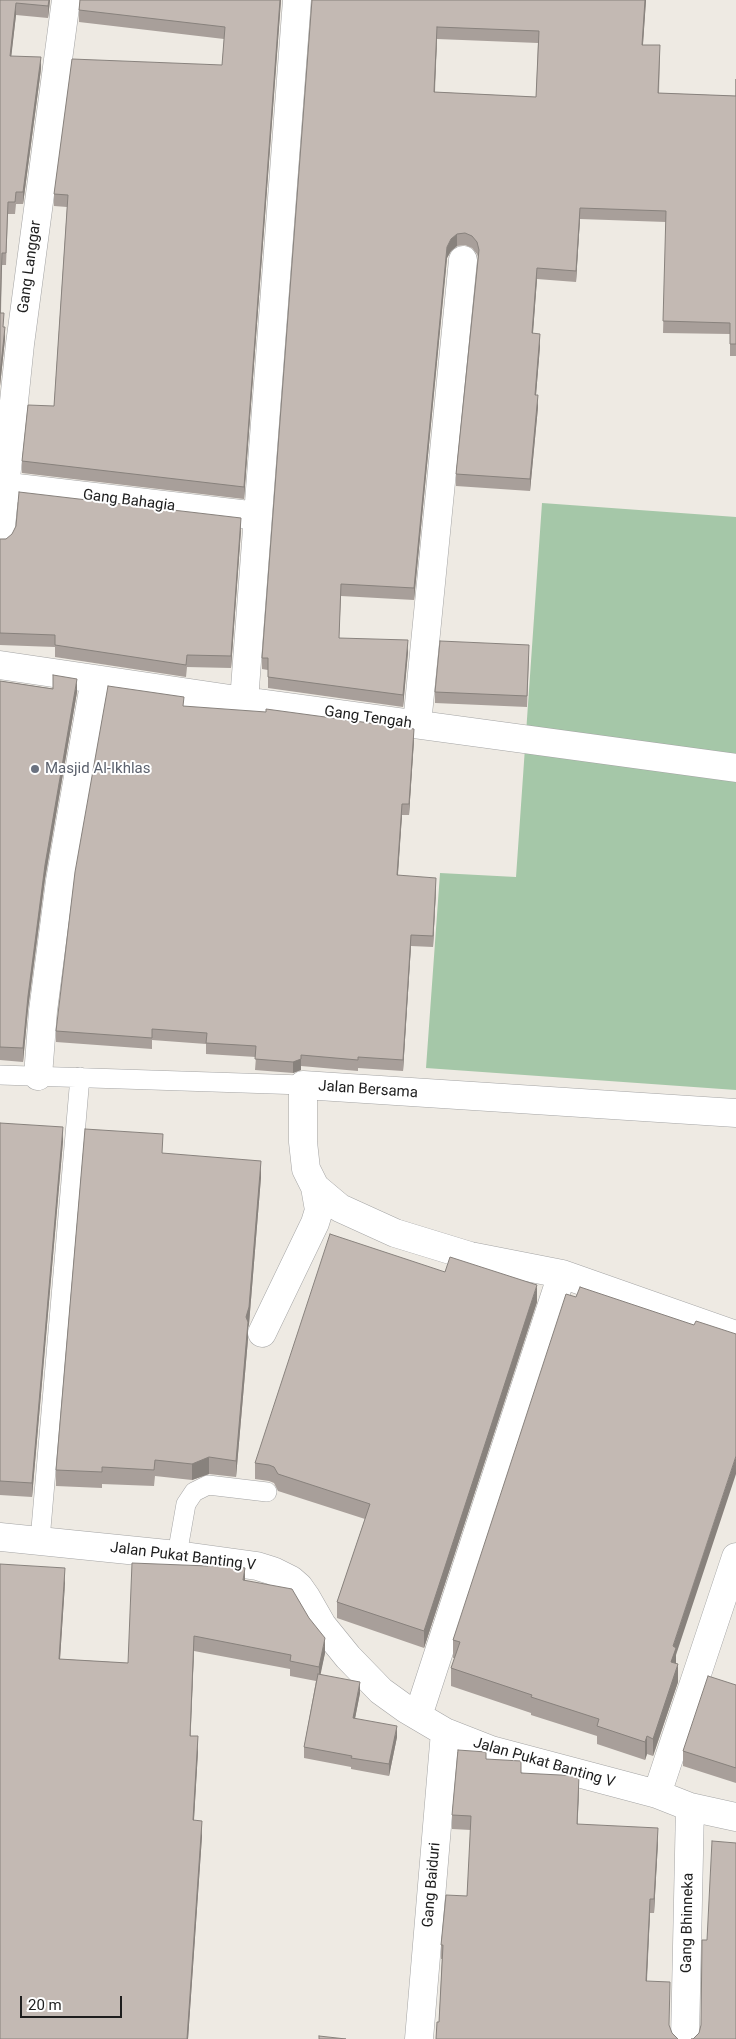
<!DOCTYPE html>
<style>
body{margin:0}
#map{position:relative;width:736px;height:2039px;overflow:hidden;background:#eeeae3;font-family:Roboto,sans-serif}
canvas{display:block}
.scale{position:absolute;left:20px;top:1996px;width:102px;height:22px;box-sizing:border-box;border:2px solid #1d1d1d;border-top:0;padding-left:6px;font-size:15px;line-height:18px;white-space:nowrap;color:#1d1d1d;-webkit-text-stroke:4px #fff;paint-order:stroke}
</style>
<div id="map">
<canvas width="736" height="2039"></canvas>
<div class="scale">20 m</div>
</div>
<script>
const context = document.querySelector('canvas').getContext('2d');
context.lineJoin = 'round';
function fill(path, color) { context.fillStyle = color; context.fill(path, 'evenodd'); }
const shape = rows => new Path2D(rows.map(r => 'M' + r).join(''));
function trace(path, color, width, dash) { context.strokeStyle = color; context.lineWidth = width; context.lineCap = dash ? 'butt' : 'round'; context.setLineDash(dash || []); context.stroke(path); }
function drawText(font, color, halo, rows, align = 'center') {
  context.font = font + ' Roboto,sans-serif'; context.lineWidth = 4; context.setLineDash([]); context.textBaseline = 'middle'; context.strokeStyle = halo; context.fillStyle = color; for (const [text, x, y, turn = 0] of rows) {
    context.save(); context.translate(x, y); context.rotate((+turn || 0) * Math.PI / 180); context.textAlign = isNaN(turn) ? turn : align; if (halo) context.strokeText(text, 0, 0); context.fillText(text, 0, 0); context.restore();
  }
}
fill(shape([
 [542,503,736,517,736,1090,426,1068,440,873,516,877]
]), '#a5c7a8');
const lane = shape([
 [0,1075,303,1085],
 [40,1540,80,1077],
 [177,1555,186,1504,194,1492,208,1485,267,1492]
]);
const street = shape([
 [0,486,258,516],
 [0,536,20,344,66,0],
 [0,665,244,701,736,768],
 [244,701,297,0],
 [417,724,463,260],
 [38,1076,43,1011,60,881,95,679],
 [736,1113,303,1085,303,1142,306,1169,315,1187,340,1208,395,1233,470,1256,562,1274,736,1335],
 [262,1333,315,1223,319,1210,315,1187],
 [0,1537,177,1555,257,1566,273,1571,291,1580,299,1587,306,1597,322,1625,348,1657,381,1691,406,1709,445,1732,491,1750,657,1794,690,1807,736,1817],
 [418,1716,562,1274],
 [657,1794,736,1557],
 [419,2039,445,1732],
 [685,2039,690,1807]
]);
trace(lane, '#a4a4a4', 20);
trace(street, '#a4a4a4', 29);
trace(lane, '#fff', 19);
trace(street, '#fff', 28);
fill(shape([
 [0,0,50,0,48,18,16,15,11,56,41,69,23,204,16,204,15,214,8,214,6,265,2,265,1,313,5,339,0,386],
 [80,0,281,0,244,499,22,473,22,461,54,406,67,207,54,206,54,194,222,65,224,39,79,22,79,10],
 [312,0,646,0,643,45,660,57,659,93,736,96,736,79,736,356,730,356,730,334,663,333,666,222,580,219,576,282,537,279,533,333,540,346,536,395,538,407,530,491,456,486,456,474,478,257,477,254,472,248,465,245,457,246,451,251,447,258,414,600,341,596,339,638,408,652,403,707,268,688,268,670,262,669,262,658],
 [437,39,538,43,536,97,435,92],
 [241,530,231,668,187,667,186,677,55,657,55,647,0,645,0,539],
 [529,656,527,707,435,703,435,692],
 [0,681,77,692,45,879,28,1009,23,1062,0,1060],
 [184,707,414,740,409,815,402,815,398,875,436,889,433,947,411,946,403,1071,358,1068,358,1071,301,1066,301,1070,293,1073,255,1070,256,1057,206,1054,206,1044,152,1040,152,1049,56,1042,56,1031],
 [0,1123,63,1141,32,1497,0,1495],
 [163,1153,261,1177,249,1324,248,1328,248,1339,236,1477,209,1474,192,1480,155,1476,154,1486,102,1484,102,1488,56,1486,56,1470],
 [445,1272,537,1302,424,1648,337,1618,337,1602,365,1519,278,1491,274,1483,269,1481,255,1479,255,1463],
 [576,1297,676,1655,676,1663,678,1682,653,1756,647,1754,645,1760,597,1744,597,1736,531,1715,531,1713,451,1686,451,1668,455,1658,453,1658,453,1640],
 [245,1581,325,1653,320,1674,360,1693,355,1718,397,1737,389,1776,351,1769,351,1767,304,1758,304,1747,316,1681,290,1676,290,1669,194,1651,190,1736,198,1751,194,1820,202,1836,188,2039,0,2039,65,1583,60,1659,128,1663],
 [736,1685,736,1783,683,1766,683,1751],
 [486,1759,521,1773,579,1790,577,1824,658,1842,654,1913,650,1913,647,1981,439,2022,442,1959,441,1959,441,1945,467,1896,471,1830,452,1829,452,1815]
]), '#a89f9a');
fill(shape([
 [49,0,50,0,48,18,48,6],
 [280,0,281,0,244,499,244,487],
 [645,0,646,0,642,57,642,45],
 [16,3,16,15,10,68,10,56],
 [437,27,437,39,434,104,434,92],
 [41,57,41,69,23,204,23,192],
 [580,208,580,219,576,282,576,271],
 [457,234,457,246,451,251,447,258,414,600,414,588,447,247,451,239],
 [537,268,537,279,532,345,532,333],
 [5,327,5,339,0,386,0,374],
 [540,334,540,346,535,407,535,395],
 [538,395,538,407,530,491,530,479],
 [241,518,241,530,231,668,231,656],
 [408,640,408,652,403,707,403,695],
 [77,679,77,692,45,879,28,1009,23,1062,23,1048,28,996,45,865],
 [414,729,414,740,409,815,409,804],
 [402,804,402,815,397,886,397,875],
 [436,878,436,889,433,947,433,936],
 [411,935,411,946,403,1071,403,1060],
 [301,1055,301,1070,293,1073,293,1062],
 [63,1127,63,1141,32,1497,32,1483],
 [261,1161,261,1177,249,1324,248,1328,248,1339,236,1477,236,1461,246,1317],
 [537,1285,537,1302,424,1648,424,1631],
 [736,1456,736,1474,676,1655,676,1665,671,1662,673,1646],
 [209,1457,209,1474,192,1480,192,1464],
 [65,1568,65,1583,59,1674,59,1659],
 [245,1568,245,1583,243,1580],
 [194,1636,194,1651,190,1751,190,1736],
 [325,1638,325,1653,319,1682,319,1667],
 [678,1664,678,1682,653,1756,653,1739],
 [360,1682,360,1693,353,1729,353,1718],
 [397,1726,397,1737,389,1776,389,1764],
 [198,1736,198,1751,193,1835,193,1820],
 [647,1736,647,1754,645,1760,645,1742],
 [579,1776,579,1790,577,1838,577,1824],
 [202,1821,202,1836,188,2039,187,2039],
 [658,1828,658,1842,654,1913,654,1899],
 [650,1899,650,1913,646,1995,646,1981]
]), '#88827d');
const building = shape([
 [0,0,49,0,48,6,16,3,10,56,41,57,23,192,16,192,15,202,8,202,6,253,2,253,0,313,4,313,3,327,5,327,0,374,0,0],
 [80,0,280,0,244,487,22,461,28,405,54,406,68,195,54,194,72,59,222,65,225,27,79,10,80,0],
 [312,0,645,0,642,45,660,45,658,93,736,96,736,79,736,344,730,344,730,323,663,321,666,211,580,208,576,271,537,268,532,333,540,334,535,395,538,395,530,479,456,474,479,250,477,242,472,236,465,233,457,234,451,239,447,247,414,588,341,584,339,638,408,640,403,695,268,677,268,658,262,658,312,0],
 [437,27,539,31,536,97,434,92,437,27],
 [19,492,241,518,231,656,187,655,186,665,55,645,55,635,0,633,0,539,6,539,12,534,16,526,19,492],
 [440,641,529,645,527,696,435,692,440,641],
 [53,675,77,679,45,865,28,996,23,1048,0,1047,0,681,53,689,53,675],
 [108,686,184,697,183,706,266,712,266,709,414,729,409,804,402,804,397,875,436,878,433,936,411,935,403,1060,358,1057,358,1060,301,1055,301,1059,293,1062,255,1059,256,1046,206,1043,207,1033,152,1029,152,1038,56,1031,75,872,108,686],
 [0,1123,63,1127,32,1483,0,1481,0,1123],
 [85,1129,163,1134,162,1153,261,1161,249,1307,246,1317,248,1322,236,1461,209,1457,192,1464,155,1460,154,1470,102,1467,102,1472,56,1470,85,1129],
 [330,1234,445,1272,450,1257,537,1285,424,1631,337,1602,370,1504,278,1474,274,1467,269,1465,255,1463,330,1234],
 [580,1287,694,1325,696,1321,736,1334,736,1456,673,1646,676,1648,671,1662,678,1664,653,1739,647,1736,645,1742,597,1726,599,1719,531,1697,532,1695,451,1668,460,1642,453,1640,566,1294,576,1297,580,1287],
 [209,1561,245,1568,243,1580,292,1589,309,1618,325,1638,319,1667,290,1661,291,1655,194,1636,190,1736,198,1736,193,1820,202,1821,187,2039,0,2039,0,1564,65,1568,59,1659,128,1663,132,1563,208,1566,209,1561],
 [318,1674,360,1682,353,1718,397,1726,389,1764,351,1758,352,1756,304,1747,318,1674],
 [708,1676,736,1685,736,1768,683,1751,708,1676],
 [458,1750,486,1752,486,1759,521,1761,521,1773,579,1776,577,1824,658,1828,654,1899,650,1899,646,1981,670,1982,669,2025,672,2033,678,2039,436,2039,437,2022,439,2022,443,1945,441,1945,446,1895,467,1896,471,1816,452,1815,458,1750],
 [712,1841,736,1843,736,2039,691,2039,693,2039,699,2033,701,2025,702,1940,707,1940,712,1841],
 [319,2036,346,2039,319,2039,319,2036]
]);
fill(building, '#c3b9b3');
trace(building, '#88827d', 1);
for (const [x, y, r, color] of [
 [35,769,5,"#6b7280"]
]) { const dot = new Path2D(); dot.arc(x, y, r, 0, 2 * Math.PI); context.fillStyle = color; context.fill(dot); trace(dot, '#fff', 2); }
drawText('15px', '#1d1d1d', '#fff', [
 ["Gang Langgar",30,267,-82],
 ["Gang Bahagia",129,501,7],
 ["Gang Tengah",368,718,8],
 ["Jalan Bersama",368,1090,4],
 ["Jalan Pukat Banting V",183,1557,7],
 ["Jalan Pukat Banting V",544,1763,16],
 ["Gang Baiduri",432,1885,-85],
 ["Gang Bhinneka",688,1923,-89]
]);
drawText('15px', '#5b616d', '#fff', [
 ["Masjid Al-Ikhlas",45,769]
], 'left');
</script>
